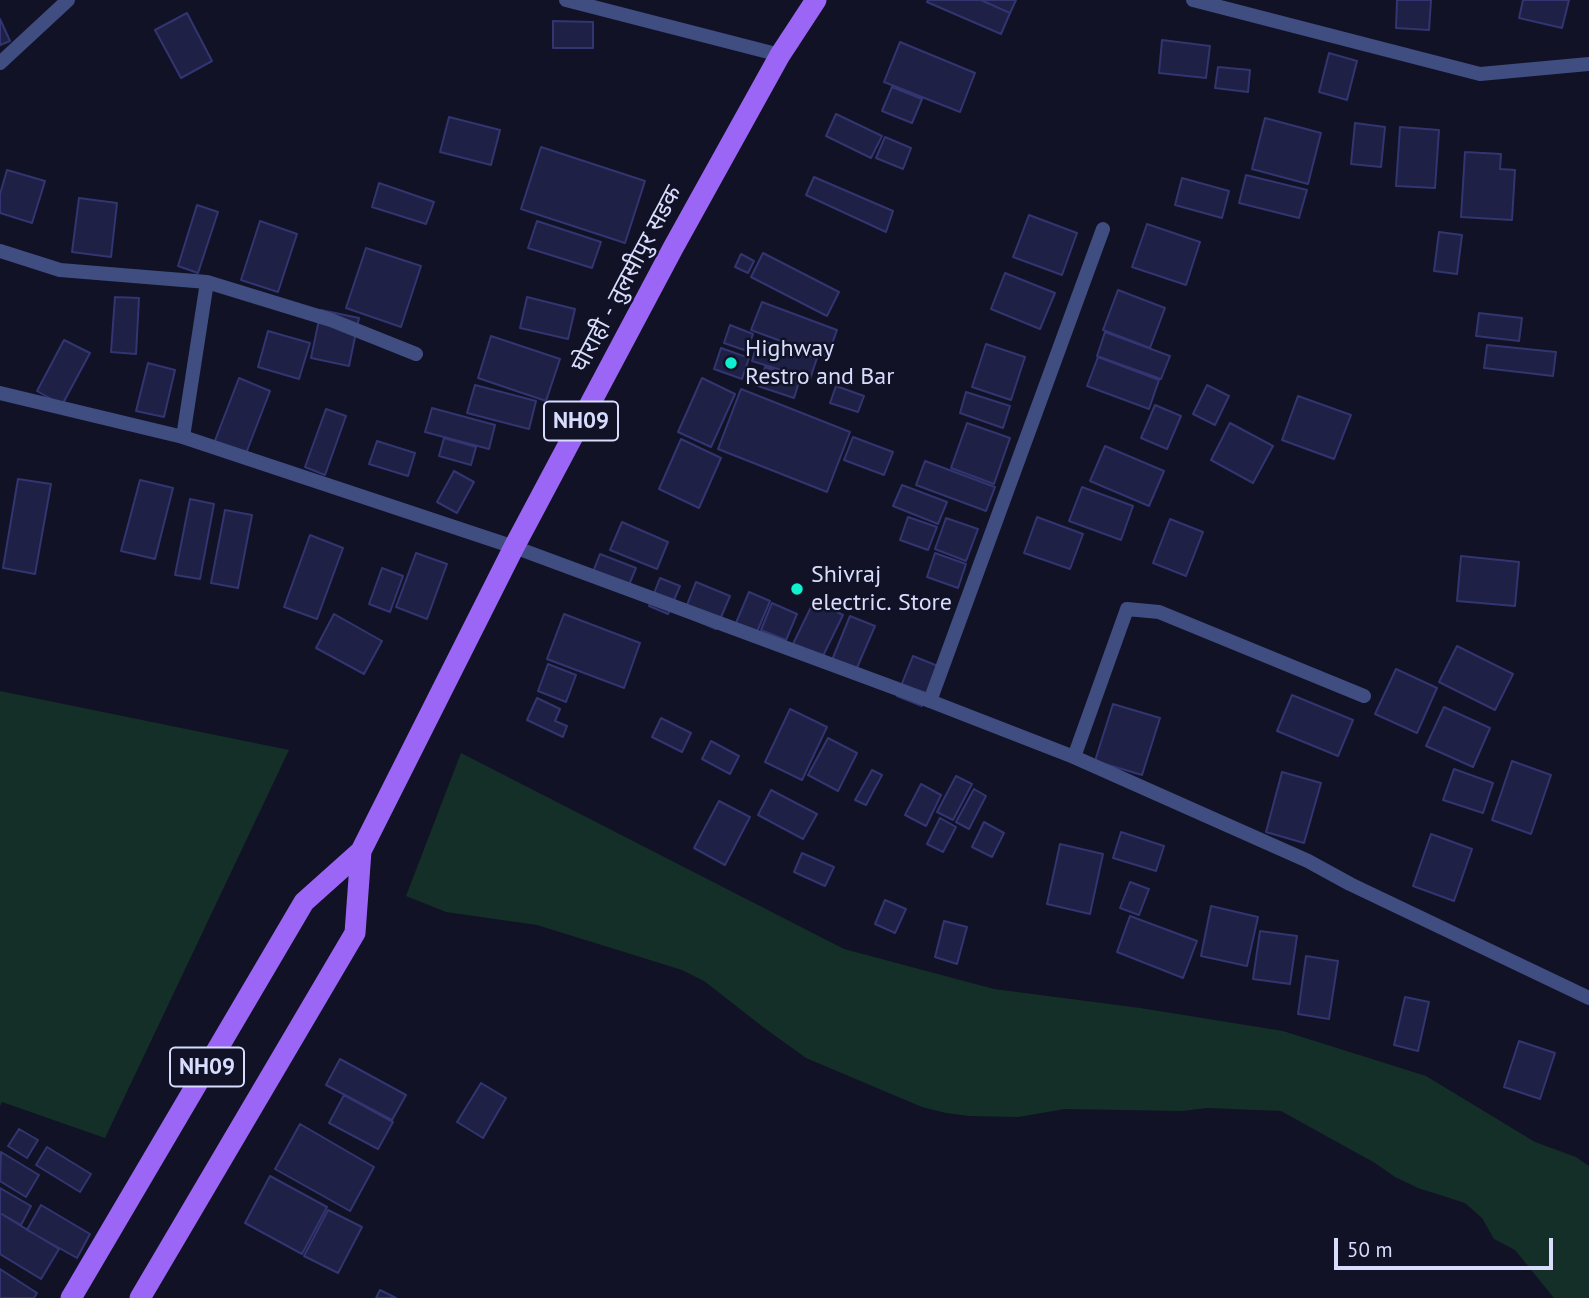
<!DOCTYPE html>
<meta charset="utf-8">
<style>
body{margin:0}
#map{position:relative;width:1589px;height:1298px;overflow:hidden;background:#111226;font-family:"PT Sans",sans-serif}
canvas{display:block}
.scale{position:absolute;left:1334px;top:1238px;width:219px;height:32px;box-sizing:border-box;border:4px solid #d8ddfd;border-top:0;padding-left:9px;font-size:21px;line-height:24px;white-space:nowrap;color:#d8ddfd;-webkit-text-stroke:5px #111226;paint-order:stroke}
</style>
<div id="map">
<canvas width="1589" height="1298"></canvas>
<div class="scale">50 m</div>
</div>
<script>
const context = document.querySelector('canvas').getContext('2d');
context.lineJoin = 'round';
function fill(path, color) { context.fillStyle = color; context.fill(path, 'evenodd'); }
const shape = rows => new Path2D(rows.map(r => 'M' + r).join(''));
function trace(path, color, width, dash) { context.strokeStyle = color; context.lineWidth = width; context.lineCap = dash ? 'butt' : 'round'; context.setLineDash(dash || []); context.stroke(path); }
function drawText(font, color, halo, rows, align = 'center') {
  context.font = font + ' "PT Sans","Noto Sans Devanagari",sans-serif'; context.lineWidth = 5; context.setLineDash([]); context.textBaseline = 'middle'; context.strokeStyle = halo; context.fillStyle = color; for (const [text, x, y, turn = 0] of rows) {
    context.save(); context.translate(x, y); context.rotate((+turn || 0) * Math.PI / 180); context.textAlign = isNaN(turn) ? turn : align; if (halo) context.strokeText(text, 0, 0); context.fillText(text, 0, 0); context.restore();
  }
}
fill(shape([
 [0,691,289,750,105,1138,2,1102,0,1106],
 [461,753,844,949,994,989,1140,1008,1283,1031,1426,1076,1535,1142,1576,1157,1589,1166,1589,1298,1554,1298,1515,1250,1494,1239,1482,1218,1465,1203,1418,1188,1395,1177,1375,1163,1281,1111,1207,1108,1182,1111,1065,1109,1018,1117,969,1116,946,1113,922,1107,806,1058,763,1027,704,981,682,970,537,925,446,912,406,896]
]), '#142f27');
const building = shape([
 [928,0,981,0,1010,13,1001,34,927,2,928,0],
 [981,0,1016,0,1010,13,981,0],
 [1397,0,1431,0,1429,30,1396,28,1397,0],
 [1523,0,1569,0,1562,28,1519,18,1523,0],
 [187,13,212,61,181,78,155,30,187,13],
 [0,19,10,41,0,45,0,19],
 [553,21,593,22,593,48,553,48,553,21],
 [1162,40,1210,46,1206,78,1159,73,1162,40],
 [900,42,975,73,960,112,884,82,900,42],
 [1329,53,1357,61,1347,100,1319,92,1329,53],
 [1218,67,1250,70,1248,92,1215,88,1218,67],
 [892,87,922,99,912,123,882,111,892,87],
 [836,114,882,136,871,158,826,136,836,114],
 [449,117,500,130,491,165,440,152,449,117],
 [1265,118,1321,133,1308,184,1252,169,1265,118],
 [1355,123,1385,127,1381,167,1351,164,1355,123],
 [1400,127,1439,130,1435,188,1396,186,1400,127],
 [885,137,911,148,903,169,876,158,885,137],
 [541,147,645,181,625,243,521,209,541,147],
 [1465,152,1501,154,1500,169,1515,170,1512,220,1461,217,1465,152],
 [7,170,45,181,32,223,0,213,0,194,7,170],
 [1246,175,1307,190,1299,218,1239,203,1246,175],
 [814,177,893,211,886,232,806,195,814,177],
 [1182,178,1229,191,1222,218,1175,205,1182,178],
 [379,183,434,202,426,224,372,207,379,183],
 [79,198,117,203,111,257,72,252,79,198],
 [197,205,218,212,198,273,178,266,197,205],
 [1029,215,1077,233,1062,275,1013,257,1029,215],
 [260,221,297,234,278,292,241,280,260,221],
 [537,221,601,242,592,268,528,248,537,221],
 [1147,224,1200,242,1186,285,1132,267,1147,224],
 [1439,232,1462,235,1457,274,1434,271,1439,232],
 [366,248,421,266,401,327,346,308,366,248],
 [763,253,839,292,827,316,751,277,763,253],
 [741,254,754,261,748,273,735,267,741,254],
 [1005,273,1055,293,1040,329,991,309,1005,273],
 [1118,290,1165,308,1150,348,1103,330,1118,290],
 [115,297,139,298,136,354,111,352,115,297],
 [527,297,575,309,568,339,520,328,527,297],
 [762,302,837,330,827,358,751,330,762,302],
 [321,310,359,318,349,366,311,358,321,310],
 [1479,313,1522,318,1519,341,1476,336,1479,313],
 [730,325,753,334,747,351,724,343,730,325],
 [268,331,310,343,299,379,258,367,268,331],
 [1105,332,1170,356,1161,379,1097,356,1105,332],
 [491,336,560,359,546,401,478,378,491,336],
 [64,340,90,353,62,405,37,391,64,340],
 [758,340,817,358,810,379,752,361,758,340],
 [986,344,1025,357,1011,400,972,387,986,344],
 [1487,345,1556,352,1553,376,1484,368,1487,345],
 [721,348,749,358,742,379,714,369,721,348],
 [1098,357,1159,380,1149,409,1087,386,1098,357],
 [148,363,175,370,164,417,136,411,148,363],
 [765,367,800,379,794,398,758,386,765,367],
 [239,378,270,391,245,456,214,443,239,378],
 [702,378,735,394,711,447,678,432,702,378],
 [475,385,536,401,529,429,467,413,475,385],
 [1207,385,1229,396,1215,425,1193,414,1207,385],
 [836,386,864,396,858,412,830,403,836,386],
 [741,389,850,432,827,492,718,449,741,389],
 [966,392,1010,406,1003,428,960,413,966,392],
 [1298,396,1351,415,1334,459,1282,440,1298,396],
 [1155,405,1181,416,1167,449,1141,438,1155,405],
 [432,408,495,425,489,449,425,432,432,408],
 [326,409,346,416,325,475,305,467,326,409],
 [967,423,1010,438,994,484,951,468,967,423],
 [1230,423,1273,446,1253,483,1211,460,1230,423],
 [853,437,893,452,884,475,844,460,853,437],
 [444,438,476,447,471,465,439,456,444,438],
 [681,439,721,458,699,508,659,489,681,439],
 [377,441,415,453,408,476,369,464,377,441],
 [1105,446,1164,471,1149,506,1090,481,1105,446],
 [925,461,995,487,986,511,916,485,925,461],
 [454,471,474,482,457,513,437,502,454,471],
 [18,479,51,484,35,574,3,568,18,479],
 [140,480,173,488,155,559,121,551,140,480],
 [902,485,947,502,938,524,893,506,902,485],
 [1082,487,1133,506,1121,540,1069,521,1082,487],
 [190,499,214,504,200,579,175,575,190,499],
 [225,510,252,515,238,588,211,583,225,510],
 [908,517,937,527,928,550,900,540,908,517],
 [1037,517,1083,534,1070,569,1024,553,1037,517],
 [946,518,978,529,966,561,935,549,946,518],
 [1170,519,1203,532,1186,576,1153,563,1170,519],
 [622,522,668,542,657,569,610,550,622,522],
 [310,535,343,548,317,619,284,607,310,535],
 [416,553,447,564,427,619,396,607,416,553],
 [935,553,966,564,958,588,927,577,935,553],
 [600,554,636,568,626,592,591,577,600,554],
 [1461,556,1519,562,1515,606,1457,601,1461,556],
 [382,568,403,576,390,612,369,604,382,568],
 [660,578,680,586,668,614,649,606,660,578],
 [696,582,730,596,716,629,683,615,696,582],
 [749,592,770,601,754,639,733,630,749,592],
 [814,601,843,615,819,664,790,650,814,601],
 [772,603,797,614,786,640,761,630,772,603],
 [334,614,382,641,364,674,316,648,334,614],
 [564,614,640,643,624,688,547,659,564,614],
 [850,616,875,626,856,670,832,660,850,616],
 [1457,646,1513,674,1495,710,1439,682,1457,646],
 [913,656,938,666,922,706,897,696,913,656],
 [548,664,576,675,566,702,538,691,548,664],
 [1396,669,1437,688,1417,733,1375,714,1396,669],
 [1292,695,1353,720,1338,756,1277,731,1292,695],
 [537,698,560,709,555,721,567,726,563,737,527,720,537,698],
 [1113,704,1160,718,1142,775,1095,761,1113,704],
 [1444,707,1490,728,1473,767,1426,746,1444,707],
 [790,709,827,727,802,780,765,762,790,709],
 [661,718,691,733,682,752,652,737,661,718],
 [828,738,857,753,838,791,808,775,828,738],
 [711,741,739,756,730,774,702,759,711,741],
 [1512,761,1551,775,1531,834,1492,820,1512,761],
 [1454,769,1493,783,1483,813,1443,800,1454,769],
 [872,770,882,775,866,805,855,800,872,770],
 [1282,772,1321,783,1304,843,1266,832,1282,772],
 [956,776,972,784,953,820,937,812,956,776],
 [921,784,941,795,926,826,905,815,921,784],
 [974,789,986,796,969,829,956,822,974,789],
 [771,790,817,814,803,839,758,815,771,790],
 [719,801,750,817,725,865,694,848,719,801],
 [940,818,956,827,943,852,927,844,940,818],
 [984,822,1004,833,992,857,972,847,984,822],
 [1121,832,1164,846,1156,871,1113,858,1121,832],
 [1431,834,1472,849,1454,901,1413,886,1431,834],
 [1060,844,1103,854,1090,914,1047,904,1060,844],
 [802,853,834,867,825,886,794,872,802,853],
 [1130,882,1149,889,1139,915,1120,908,1130,882],
 [885,900,906,909,895,933,875,924,885,900],
 [1211,906,1258,917,1247,966,1201,956,1211,906],
 [1130,916,1197,941,1183,978,1117,952,1130,916],
 [944,921,967,927,957,964,935,957,944,921],
 [1260,931,1297,936,1290,984,1253,979,1260,931],
 [1306,956,1338,961,1329,1019,1298,1014,1306,956],
 [1405,997,1429,1002,1418,1051,1394,1045,1405,997],
 [1519,1041,1555,1053,1540,1099,1504,1087,1519,1041],
 [340,1059,406,1095,392,1120,326,1085,340,1059],
 [481,1083,506,1098,483,1138,457,1122,481,1083],
 [344,1095,393,1122,378,1149,329,1123,344,1095],
 [300,1124,374,1167,350,1211,275,1169,300,1124],
 [19,1129,38,1140,27,1158,8,1146,19,1129],
 [47,1147,91,1174,80,1192,36,1165,47,1147],
 [1,1152,39,1175,26,1197,0,1181,1,1152],
 [270,1176,327,1207,302,1254,245,1223,270,1176],
 [0,1188,31,1206,21,1225,0,1213,0,1188],
 [41,1205,90,1234,77,1258,27,1230,41,1205],
 [328,1210,362,1227,338,1273,304,1256,328,1210],
 [0,1213,59,1249,41,1279,0,1254,0,1213],
 [0,1269,37,1293,34,1298,0,1298,0,1269],
 [380,1290,396,1298,376,1298,380,1290]
]);
fill(building, '#1e2045');
trace(building, '#323570', 2);
trace(shape([
 [0,251,60,270,207,282,183,437],
 [207,282,331,320,416,354],
 [930,701,1103,229],
 [1074,757,1127,609,1159,612,1364,696]
]), '#3f4d81', 14);
trace(shape([
 [566,0,780,55],
 [1193,0,1480,74,1589,64],
 [0,63,68,0],
 [0,393,183,437,514,547,930,701,1074,757,1308,861,1350,884,1589,998]
]), '#3f4d81', 14);
trace(shape([
 [71,1298,304,902,361,851,514,547,673,248,780,55,816,0],
 [140,1298,355,933,361,851]
]), '#9b66f5', 21);
for (const [x, y, r, color] of [
 [731,363,7,"#10f0ce"],
 [797,589,7,"#10f0ce"]
]) { const dot = new Path2D(); dot.arc(x, y, r, 0, 2 * Math.PI); context.fillStyle = color; context.fill(dot); trace(dot, '#111226', 2.5); }
for (const [x, y, w] of [
 [581,421,74],
 [207,1067,74]
]) { const box = new Path2D(); box.roundRect(x - w / 2, y - 19.5, w, 39, 5); context.fillStyle = '#111226'; context.fill(box); trace(box, '#d8ddfd', 2); }
drawText('bold 23px', '#d8ddfd', null, [
 ["NH09",581,421],
 ["NH09",207,1067]
]);
drawText('24px', '#d8ddfd', '#111226', [
 ["घोराही - तुलसीपुर सडक",627,279,-62]
]);
drawText('24px', '#d8ddfd', '#111226', [
 ["Highway",745,349],
 ["Restro and Bar",745,377],
 ["Shivraj",811,575],
 ["electric. Store",811,603]
], 'left');
</script>
